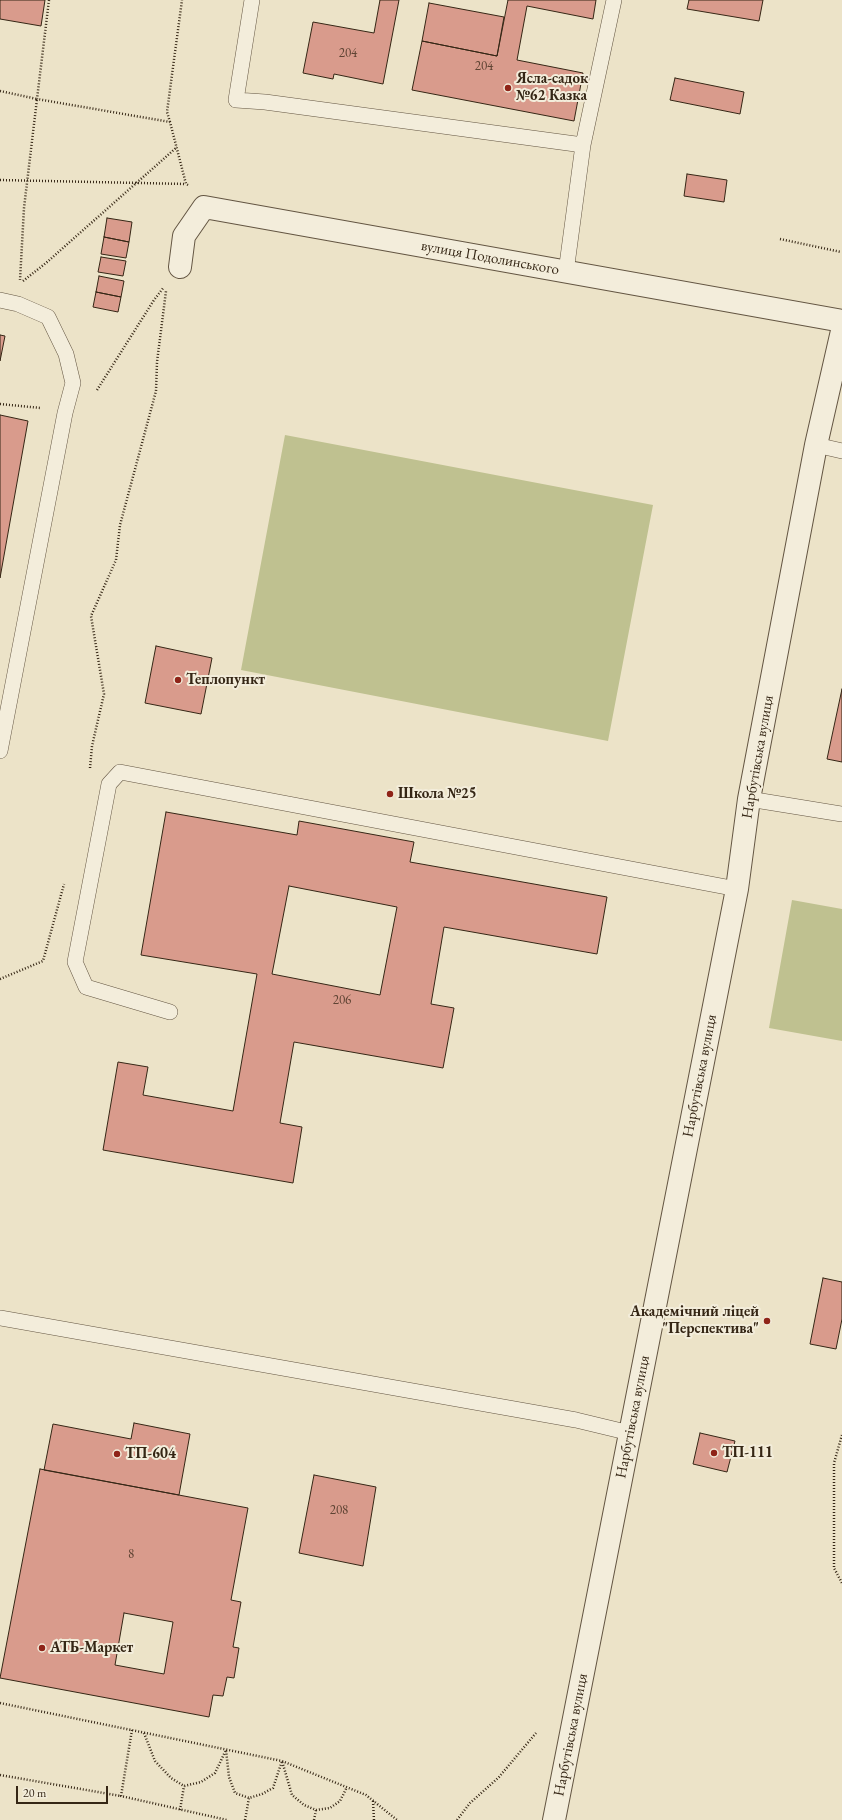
<!DOCTYPE html>
<meta charset="utf-8">
<style>
body{margin:0}
#map{position:relative;width:842px;height:1820px;overflow:hidden;background:#ece3c8;font-family:"EB Garamond",serif}
canvas{display:block}
.scale{position:absolute;left:16px;top:1786px;width:92px;height:18px;box-sizing:border-box;border:2px solid #352615;border-top:0;padding-left:5px;font-size:12px;line-height:14px;white-space:nowrap;color:#352615;-webkit-text-stroke:3px #f3eddb;paint-order:stroke}
</style>
<div id="map">
<canvas width="842" height="1820"></canvas>
<div class="scale">20 m</div>
</div>
<script>
const context = document.querySelector('canvas').getContext('2d');
context.lineJoin = 'round';
function fill(path, color) { context.fillStyle = color; context.fill(path, 'evenodd'); }
const shape = rows => new Path2D(rows.map(r => 'M' + r).join(''));
function trace(path, color, width, dash) { context.strokeStyle = color; context.lineWidth = width; context.lineCap = dash ? 'butt' : 'round'; context.setLineDash(dash || []); context.stroke(path); }
function drawText(font, color, halo, rows, align = 'center') {
  context.font = font + ' "EB Garamond",serif'; context.lineWidth = 4; context.setLineDash([]); context.textBaseline = 'middle'; context.strokeStyle = halo; context.fillStyle = color; for (const [text, x, y, turn = 0] of rows) {
    context.save(); context.translate(x, y); context.rotate((+turn || 0) * Math.PI / 180); context.textAlign = isNaN(turn) ? turn : align; if (halo) context.strokeText(text, 0, 0); context.fillText(text, 0, 0); context.restore();
  }
}
fill(shape([
 [285,435,653,505,608,741,241,670],
 [792,900,842,909,842,1041,769,1028]
]), '#bfc190');
const building = shape([
 [0,0,45,0,41,26,0,19,0,0],
 [380,0,399,0,383,84,334,74,333,79,303,73,313,22,374,33,380,0],
 [508,0,596,0,593,19,527,6,517,60,583,73,574,121,412,90,422,41,497,56,508,0],
 [689,0,763,0,759,21,687,9,689,0],
 [429,3,504,17,497,56,422,41,429,3],
 [675,78,744,92,740,114,670,100,675,78],
 [687,174,727,180,724,202,684,196,687,174],
 [107,218,132,222,129,242,104,237,107,218],
 [104,237,129,242,126,258,101,254,104,237],
 [101,257,126,261,123,276,98,272,101,257],
 [99,276,124,281,121,297,96,292,99,276],
 [96,292,121,297,118,312,93,307,96,292],
 [0,335,5,336,0,361,0,335],
 [0,415,28,421,0,578,0,415],
 [156,646,212,658,201,714,145,703,156,646],
 [842,689,842,762,827,759,842,689],
 [166,812,297,835,299,821,414,842,410,862,607,897,597,954,444,927,431,1004,454,1008,443,1068,294,1042,280,1123,302,1127,293,1183,103,1150,118,1062,148,1067,143,1095,233,1111,257,974,141,955,166,812],
 [289,886,397,907,380,995,272,974,289,886],
 [823,1278,842,1282,842,1319,836,1349,810,1344,823,1278],
 [134,1423,190,1434,179,1495,44,1470,53,1424,131,1439,134,1423],
 [700,1433,735,1441,727,1472,693,1464,700,1433],
 [40,1469,248,1508,231,1600,241,1602,233,1647,239,1648,234,1678,227,1677,223,1696,213,1695,209,1717,0,1678,40,1469],
 [124,1613,173,1622,164,1674,115,1665,124,1613],
 [314,1475,376,1487,363,1566,299,1553,314,1475]
]);
fill(building, '#d99b8c');
trace(building, '#352615', 1);
const service = shape([
 [252,0,236,100,265,102,583,145],
 [566,272,583,145,614,0],
 [0,300,18,304,48,317,66,354,73,383,65,413,0,751],
 [816,445,842,451],
 [749,799,842,814],
 [170,1012,86,987,75,962,109,784,120,772,737,889],
 [0,1318,576,1420,630,1433]
]);
const minor = shape([
 [180,267,184,236,204,207,842,321],
 [554,1820,737,889,749,799,816,445,842,331]
]);
trace(service, '#635542', 16);
trace(minor, '#635542', 24);
trace(shape([
 [49,0,37,99,170,122,186,184,188,185],
 [0,91,37,99,24,208,20,280],
 [170,122,167,112,182,0],
 [0,180,186,184],
 [780,239,841,252],
 [23,281,46,263,177,147],
 [97,390,154,300,164,287],
 [0,404,41,408],
 [90,768,92,746,104,694,91,616,116,560,120,525,156,391,157,362,166,291],
 [0,979,43,961,64,884],
 [842,1435,834,1463,834,1568,842,1583],
 [0,1703,282,1761,366,1795,397,1820],
 [132,1730,121,1796,227,1820],
 [144,1733,155,1761,171,1778,184,1786,201,1782,215,1773,226,1750,229,1777,235,1793,249,1798,262,1794,273,1788,282,1761,292,1795,304,1805,316,1810,330,1808,340,1801,347,1787],
 [0,1775,121,1796],
 [373,1801,374,1820],
 [180,1810,184,1786],
 [245,1820,249,1798],
 [314,1820,316,1810],
 [457,1820,470,1803,499,1777,536,1733]
]), '#352615', 2.5, [1, 2]);
trace(service, '#f3eddb', 15);
trace(minor, '#f3eddb', 22);
for (const [x, y, r, color] of [
 [508,88,4,"#8f2418"],
 [178,680,4,"#8f2418"],
 [390,794,4,"#8f2418"],
 [767,1321,4,"#8f2418"],
 [714,1453,4,"#8f2418"],
 [117,1454,4,"#8f2418"],
 [42,1648,4,"#8f2418"]
]) { const dot = new Path2D(); dot.arc(x, y, r, 0, 2 * Math.PI); context.fillStyle = color; context.fill(dot); trace(dot, '#f3eddb', 1.5); }
drawText('13px', '#5e4333', null, [
 ["204",348,53],
 ["204",484,66],
 ["206",342,1000],
 ["208",339,1510],
 ["8",131,1554]
]);
drawText('bold 15px', '#352615', '#f3eddb', [
 ["Ясла-садок",516,79],
 ["№62 Казка",516,96],
 ["Теплопункт",186,680],
 ["Школа №25",398,794],
 ["Академічний ліцей",759,1312,"right"],
 ["\"Перспектива\"",759,1329,"right"],
 ["ТП-111",722,1453],
 ["ТП-604",125,1454],
 ["АТБ-Маркет",50,1648]
], 'left');
drawText('15px', '#352615', '#f3eddb', [
 ["вулиця Подолинського",490,258,10],
 ["Нарбутівська вулиця",758,757,-80],
 ["Нарбутівська вулиця",700,1076,-79],
 ["Нарбутівська вулиця",633,1417,-79],
 ["Нарбутівська вулиця",571,1735,-79]
]);
</script>
